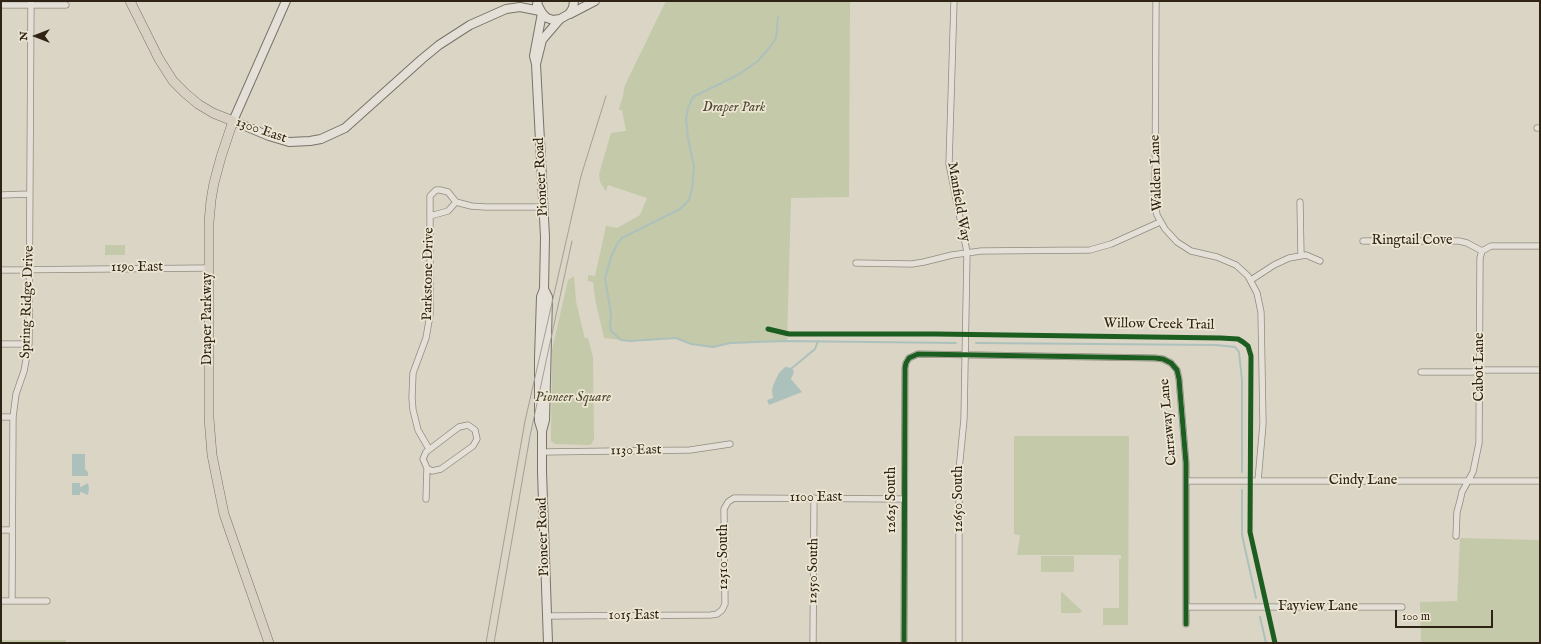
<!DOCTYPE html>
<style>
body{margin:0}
#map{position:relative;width:1541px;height:644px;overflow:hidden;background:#dbd5c5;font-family:"IM FELL English",serif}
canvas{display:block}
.frame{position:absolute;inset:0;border:2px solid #2e2315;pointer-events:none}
.north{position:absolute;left:16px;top:16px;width:40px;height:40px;-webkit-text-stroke:3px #ede6d3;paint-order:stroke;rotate:270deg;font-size:11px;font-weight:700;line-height:16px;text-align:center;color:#2e2315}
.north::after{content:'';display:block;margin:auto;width:14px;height:18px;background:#2e2315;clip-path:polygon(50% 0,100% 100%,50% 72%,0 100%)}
.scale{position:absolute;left:1395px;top:610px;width:98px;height:18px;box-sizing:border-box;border:2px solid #2e2315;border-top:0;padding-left:5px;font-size:12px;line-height:14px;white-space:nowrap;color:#2e2315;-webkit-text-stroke:3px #ede6d3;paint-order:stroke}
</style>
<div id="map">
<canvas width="1541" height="644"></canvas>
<div class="frame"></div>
<div class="north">N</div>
<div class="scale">100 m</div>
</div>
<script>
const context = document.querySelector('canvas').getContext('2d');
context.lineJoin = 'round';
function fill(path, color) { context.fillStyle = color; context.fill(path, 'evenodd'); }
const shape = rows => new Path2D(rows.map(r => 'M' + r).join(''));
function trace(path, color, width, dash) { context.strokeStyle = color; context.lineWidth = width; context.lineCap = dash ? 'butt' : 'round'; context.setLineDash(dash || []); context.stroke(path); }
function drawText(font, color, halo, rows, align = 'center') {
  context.font = font + ' "IM FELL English",serif'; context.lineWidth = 3.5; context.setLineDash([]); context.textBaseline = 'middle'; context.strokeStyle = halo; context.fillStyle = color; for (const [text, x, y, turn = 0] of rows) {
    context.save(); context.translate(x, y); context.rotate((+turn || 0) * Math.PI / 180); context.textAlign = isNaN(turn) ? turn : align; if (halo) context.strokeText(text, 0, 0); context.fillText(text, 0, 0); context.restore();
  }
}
fill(shape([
 [666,1,850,1,849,197,791,198,787,341,730,343,713,347,691,344,676,338,630,341,604,338,595,299,593,282,588,281,588,275,595,276,606,226,617,228,640,215,647,198,608,185,606,191,605,190,600,182,599,174,611,133,626,131,622,110,619,110,619,108,623,96,625,85],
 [105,245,125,245,125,255,105,255],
 [574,276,576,301,584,335,585,338,588,338,593,357,594,439,592,443,590,445,555,444,551,441,551,438,552,350,568,280],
 [1014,436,1129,436,1128,625,1119,625,1119,559,1121,559,1121,555,1017,555,1020,535,1014,534],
 [1460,538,1540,540,1540,643,1421,643,1420,602,1457,601],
 [1041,556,1074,556,1074,572,1041,572],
 [1061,592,1062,592,1082,611,1080,613,1061,613],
 [1103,608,1119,608,1119,625,1103,625],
 [1,640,66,640,66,643,1,643]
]), '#c4c9a9');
fill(shape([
 [785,367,792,368,794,372,791,379,802,392,769,405,767,400,773,398,772,390,774,383,779,373],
 [72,454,85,454,85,469,88,472,88,476,72,476],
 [72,483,80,483,80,487,81,487,88,483,89,488,88,495,81,492,80,492,80,495,72,495]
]), '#acc1bc');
trace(shape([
 [778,17,776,38,770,47,758,61,738,75,693,97,688,108,686,119,688,138,694,167,692,188,689,200,680,209,622,238,617,244,611,257,605,278,611,315,610,326,611,331,621,340,630,341,676,338,691,344,713,347,730,343,783,341,956,343],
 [976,343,1216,345,1235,347,1239,352,1242,380,1242,472],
 [792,368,815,349,818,341],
 [1242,490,1242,535,1256,598],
 [1260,617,1266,643]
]), '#acc1bc', 2);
const street = shape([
 [954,1,949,164,967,252,964,419,959,470,959,643],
 [1156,1,1155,201,1157,215,1165,229,1177,242,1191,251,1217,257,1236,265,1248,276,1257,293,1261,312,1263,424,1258,481],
 [1,5,66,5],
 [1537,128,1540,128],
 [1,195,30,194],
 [1300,202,1301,255],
 [430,216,448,211,456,202],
 [1363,241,1459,241,1467,243,1482,251],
 [1482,251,1491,246,1540,246],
 [856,263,912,264,924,262,952,255,981,251,1090,250,1111,244,1160,222],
 [1,270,208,268],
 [1251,280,1274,265,1289,258,1306,255,1320,261],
 [1,344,29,344],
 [1421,372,1472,372,1480,370,1540,370],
 [1,417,13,417],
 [429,449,418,430,413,410,412,398,413,373,426,338,430,315,430,196,436,190,440,190,448,192,456,202,471,206,485,207,543,207],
 [542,452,690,450,730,444],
 [1186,481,1540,481],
 [426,499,427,468,423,459,426,452,459,427,468,425,475,430,477,439,473,446,441,469,432,471,427,468],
 [1,530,12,530],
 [1456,536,1457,512,1460,501,1462,492,1473,472,1479,443,1480,258,1482,251],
 [1,601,47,601],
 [12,601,13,417,16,394,24,371,29,344,31,1],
 [1186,607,1402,607],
 [547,616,711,615,717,614,722,610,725,604,724,509,728,502,734,498,904,499],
 [813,643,814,498],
 [904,643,905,368,906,363,909,358,918,354,1155,358,1163,359,1171,363,1177,370,1179,379,1186,463,1186,624]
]);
const secondary = shape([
 [286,1,233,121,269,136,289,142,310,141,321,139,345,128,422,59,439,45,470,25,506,9,520,7,540,11],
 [538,1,537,4,542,13,547,18,553,20,560,19,569,14,573,8,574,1],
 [542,13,534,56,536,64,545,237,544,289,541,297,539,358,539,421,542,431],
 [570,14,595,1],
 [536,64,542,40,560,19],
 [544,289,548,297,545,420,542,431,542,472,548,643]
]);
const primary = shape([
 [130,1,159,59,173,81,185,93,198,104,213,113,233,121,221,157,214,183,211,200,209,222,209,418,212,455,224,514,269,643]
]);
trace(street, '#908b80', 7);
trace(secondary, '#777369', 10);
trace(primary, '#777369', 10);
trace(street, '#e4e0d8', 5.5);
trace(secondary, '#e4e0d8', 8);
trace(primary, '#d8d1c3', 9);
trace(shape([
 [486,643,525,421,581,176,606,96],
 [494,643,530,436,572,241]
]), '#a39f97', 1);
trace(shape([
 [768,329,789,334,936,334,1221,338,1238,339,1243,342,1248,346,1251,356,1250,532,1275,643],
 [904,643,905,368,906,363,909,358,918,354,1155,358,1163,359,1171,363,1177,370,1179,379,1186,463,1186,624]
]), '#1b5e20', 5);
drawText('italic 14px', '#4f4a34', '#ede6d3', [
 ["Draper Park",734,108],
 ["Pioneer Square",573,398]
]);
drawText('14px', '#2e2315', '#ede6d3', [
 ["1300 East",261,131,19],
 ["Walden Lane",1157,173,-92],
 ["Pioneer Road",542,177,-93],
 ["Manfield Way",958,202,80],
 ["Ringtail Cove",1412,241],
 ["1190 East",137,268],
 ["Parkstone Drive",429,274,-89],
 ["Spring Ridge Drive",28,302,-88],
 ["Draper Parkway",208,319,-90],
 ["Willow Creek Trail",1159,325,1],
 ["Cabot Lane",1480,367,-90],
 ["Carraway Lane",1169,422,-95],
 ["1130 East",636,451,-1],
 ["Cindy Lane",1363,481],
 ["1100 East",816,498],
 ["12650 South",959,499,-90],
 ["12625 South",892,500,-90],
 ["Pioneer Road",544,537,-92],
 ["12510 South",724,557,-90],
 ["12550 South",814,571,-89],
 ["Fayview Lane",1318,607],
 ["1015 East",634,616]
]);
</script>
